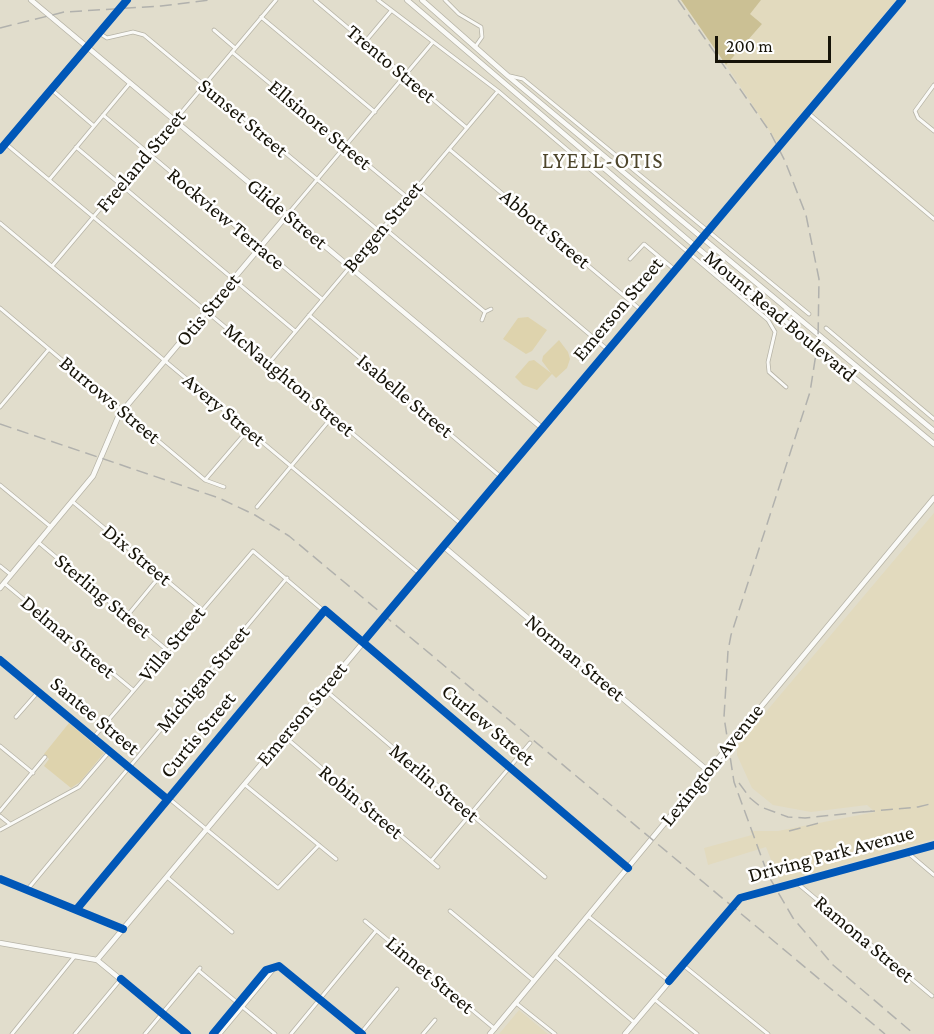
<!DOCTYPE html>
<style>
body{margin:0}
#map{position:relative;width:934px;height:1034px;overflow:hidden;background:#e1ddcc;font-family:"Crimson Pro",serif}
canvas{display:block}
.scale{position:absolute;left:715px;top:36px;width:116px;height:27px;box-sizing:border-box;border:3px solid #161308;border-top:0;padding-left:8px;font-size:18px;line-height:21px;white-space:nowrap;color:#161308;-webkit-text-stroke:4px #fff;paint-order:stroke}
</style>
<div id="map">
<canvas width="934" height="1034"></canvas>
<div class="scale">200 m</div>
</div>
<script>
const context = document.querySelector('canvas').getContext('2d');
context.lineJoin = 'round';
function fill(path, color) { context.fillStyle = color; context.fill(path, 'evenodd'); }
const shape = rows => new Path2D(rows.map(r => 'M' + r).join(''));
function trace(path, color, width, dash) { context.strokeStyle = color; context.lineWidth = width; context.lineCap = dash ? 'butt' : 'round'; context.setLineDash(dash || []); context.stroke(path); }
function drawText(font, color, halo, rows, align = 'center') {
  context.font = font + ' "Crimson Pro",serif'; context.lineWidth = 5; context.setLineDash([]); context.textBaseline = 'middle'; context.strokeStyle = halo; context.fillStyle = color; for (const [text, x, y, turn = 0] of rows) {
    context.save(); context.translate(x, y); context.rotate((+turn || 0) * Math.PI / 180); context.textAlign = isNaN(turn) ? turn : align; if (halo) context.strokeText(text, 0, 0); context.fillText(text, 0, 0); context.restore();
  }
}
fill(shape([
 [761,0,896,0,777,142,726,65,762,24,749,14],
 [934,513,934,839,780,882,766,847,708,865,704,848,752,835,750,831,778,831,875,812,867,805,811,812,773,805,752,788,737,755,737,746],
 [519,1010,548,1034,499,1034]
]), '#e2dabe');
fill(shape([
 [528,317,547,330,532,351,526,354,503,339,518,318],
 [559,340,568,352,570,359,567,368,556,378,552,374,537,390,523,385,515,377,529,361,534,360,551,373,542,361,543,356],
 [69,723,104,753,80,782,71,788,44,766,49,759,44,754]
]), '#ded3ad');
fill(shape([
 [681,0,761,0,750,14,762,24,726,65]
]), '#cbc094');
const street = shape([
 [315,0,467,128],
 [378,0,498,91,768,320,775,332,768,362,769,372,786,387],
 [445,0,459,14,481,27,482,37,475,47],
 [261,17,375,112],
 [214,30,235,48],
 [99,33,107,38,133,32,144,35,379,231],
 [365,42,391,11],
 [232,52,408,198],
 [510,76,523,79,809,314],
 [934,85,915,111,918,118,934,131],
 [52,90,94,126],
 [807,112,934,219],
 [103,115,322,299],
 [6,144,461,524],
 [76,147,295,331],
 [449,149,641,310],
 [49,180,130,83],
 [416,188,608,350],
 [288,214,433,42],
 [0,223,420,574],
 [383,227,485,312],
 [630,259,644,244,675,270],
 [52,266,276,0],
 [0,308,205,480,224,487],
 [309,315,501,477],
 [482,320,485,312,491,309],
 [826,328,934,419],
 [269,363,498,91],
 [0,407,49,349],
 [205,480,248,430],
 [0,485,51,527],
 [73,502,201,609],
 [257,507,332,417],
 [38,542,167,650],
 [0,566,10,574],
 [4,583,133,690],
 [127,616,160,576],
 [0,660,278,888,319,845],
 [324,689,545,877],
 [16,717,38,692],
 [284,736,438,867],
 [93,738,253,551,628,868],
 [0,746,33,773],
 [244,784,336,859],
 [0,811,45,757],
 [0,816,10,824],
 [0,830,79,787,110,751],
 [908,853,934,875],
 [431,861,530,743],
 [167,877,232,932],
 [0,879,123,929],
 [797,883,932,996],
 [27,890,287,578],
 [76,910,325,610],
 [450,911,534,981],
 [588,916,669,981],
 [365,921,495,1029],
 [555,956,635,1023],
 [683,965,768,1034],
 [198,970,275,1034],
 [654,999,697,1034],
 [516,1003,555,1034],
 [361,1033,397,989],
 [12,1034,75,956],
 [75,1034,120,980],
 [145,1034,200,968],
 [213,1034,266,970,279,966,362,1034],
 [220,1034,274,969],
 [291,1034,376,931],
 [423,1034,435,1020]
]);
const secondary = shape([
 [31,0,542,428],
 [407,0,695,246,934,444],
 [422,0,508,76,934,431],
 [443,546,707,770],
 [0,588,93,476,119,415,288,214],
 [0,943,97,960,187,1034],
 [97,960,902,0],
 [490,1034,934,498],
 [625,1034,740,898,934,845]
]);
const primary = shape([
 [0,150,127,0]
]);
trace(street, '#b6b3a6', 4.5);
trace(secondary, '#b6b3a6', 6);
trace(primary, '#bdbbb2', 7);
trace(street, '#fafaf7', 3);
trace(secondary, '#fafaf7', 4.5);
trace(primary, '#eae7de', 5);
trace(shape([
 [678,0,770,132,785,161,806,215,819,279,818,341,810,392,731,635,728,651,724,717,734,782,768,875,793,918,833,965,914,1034],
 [0,28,64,12,161,6,210,0],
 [0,424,219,498,255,515,289,536,885,1034],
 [739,783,750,798,761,807,788,817,805,818,872,811],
 [863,812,918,807,934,803],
 [789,831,819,823]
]), '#b1b1ad', 1.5, [12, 6]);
trace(shape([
 [0,150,127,0],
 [363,642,902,0],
 [0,660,167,799],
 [0,879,123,929],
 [76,910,325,610,628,868],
 [121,979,187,1034],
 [669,981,740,898,934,845],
 [213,1034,266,970,279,966,362,1034]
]), '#0057b8', 8);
drawText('21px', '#161308', '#fff', [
 ["Trento Street",391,64,40],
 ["Sunset Street",243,118,40],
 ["Ellsinore Street",320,125,40],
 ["Freeland Street",141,161,-50],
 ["Glide Street",287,214,40],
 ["Rockview Terrace",226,219,40],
 ["Bergen Street",383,227,-50],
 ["Abbott Street",545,229,40],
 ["Emerson Street",618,309,-50],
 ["Otis Street",208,310,-50],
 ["Mount Read Boulevard",780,316,40],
 ["McNaughton Street",289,380,40],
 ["Isabelle Street",405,396,40],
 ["Burrows Street",110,400,40],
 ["Avery Street",224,410,40],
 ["Dix Street",137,555,40],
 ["Sterling Street",103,596,40],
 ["Delmar Street",68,637,40],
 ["Villa Street",172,644,-50],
 ["Norman Street",575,658,40],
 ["Michigan Street",203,679,-50],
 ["Emerson Street",302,714,-50],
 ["Santee Street",95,716,40],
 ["Curlew Street",488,725,40],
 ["Curtis Street",198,735,-50],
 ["Lexington Avenue",712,765,-51],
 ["Merlin Street",434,783,40],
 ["Robin Street",361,802,40],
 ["Driving Park Avenue",831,854,-15],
 ["Ramona Street",864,939,40],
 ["Linnet Street",430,975,40]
]);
context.letterSpacing = '1.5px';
drawText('22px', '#4e462c', '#fff', [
 ["LYELL-OTIS",603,161]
]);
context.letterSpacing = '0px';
</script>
